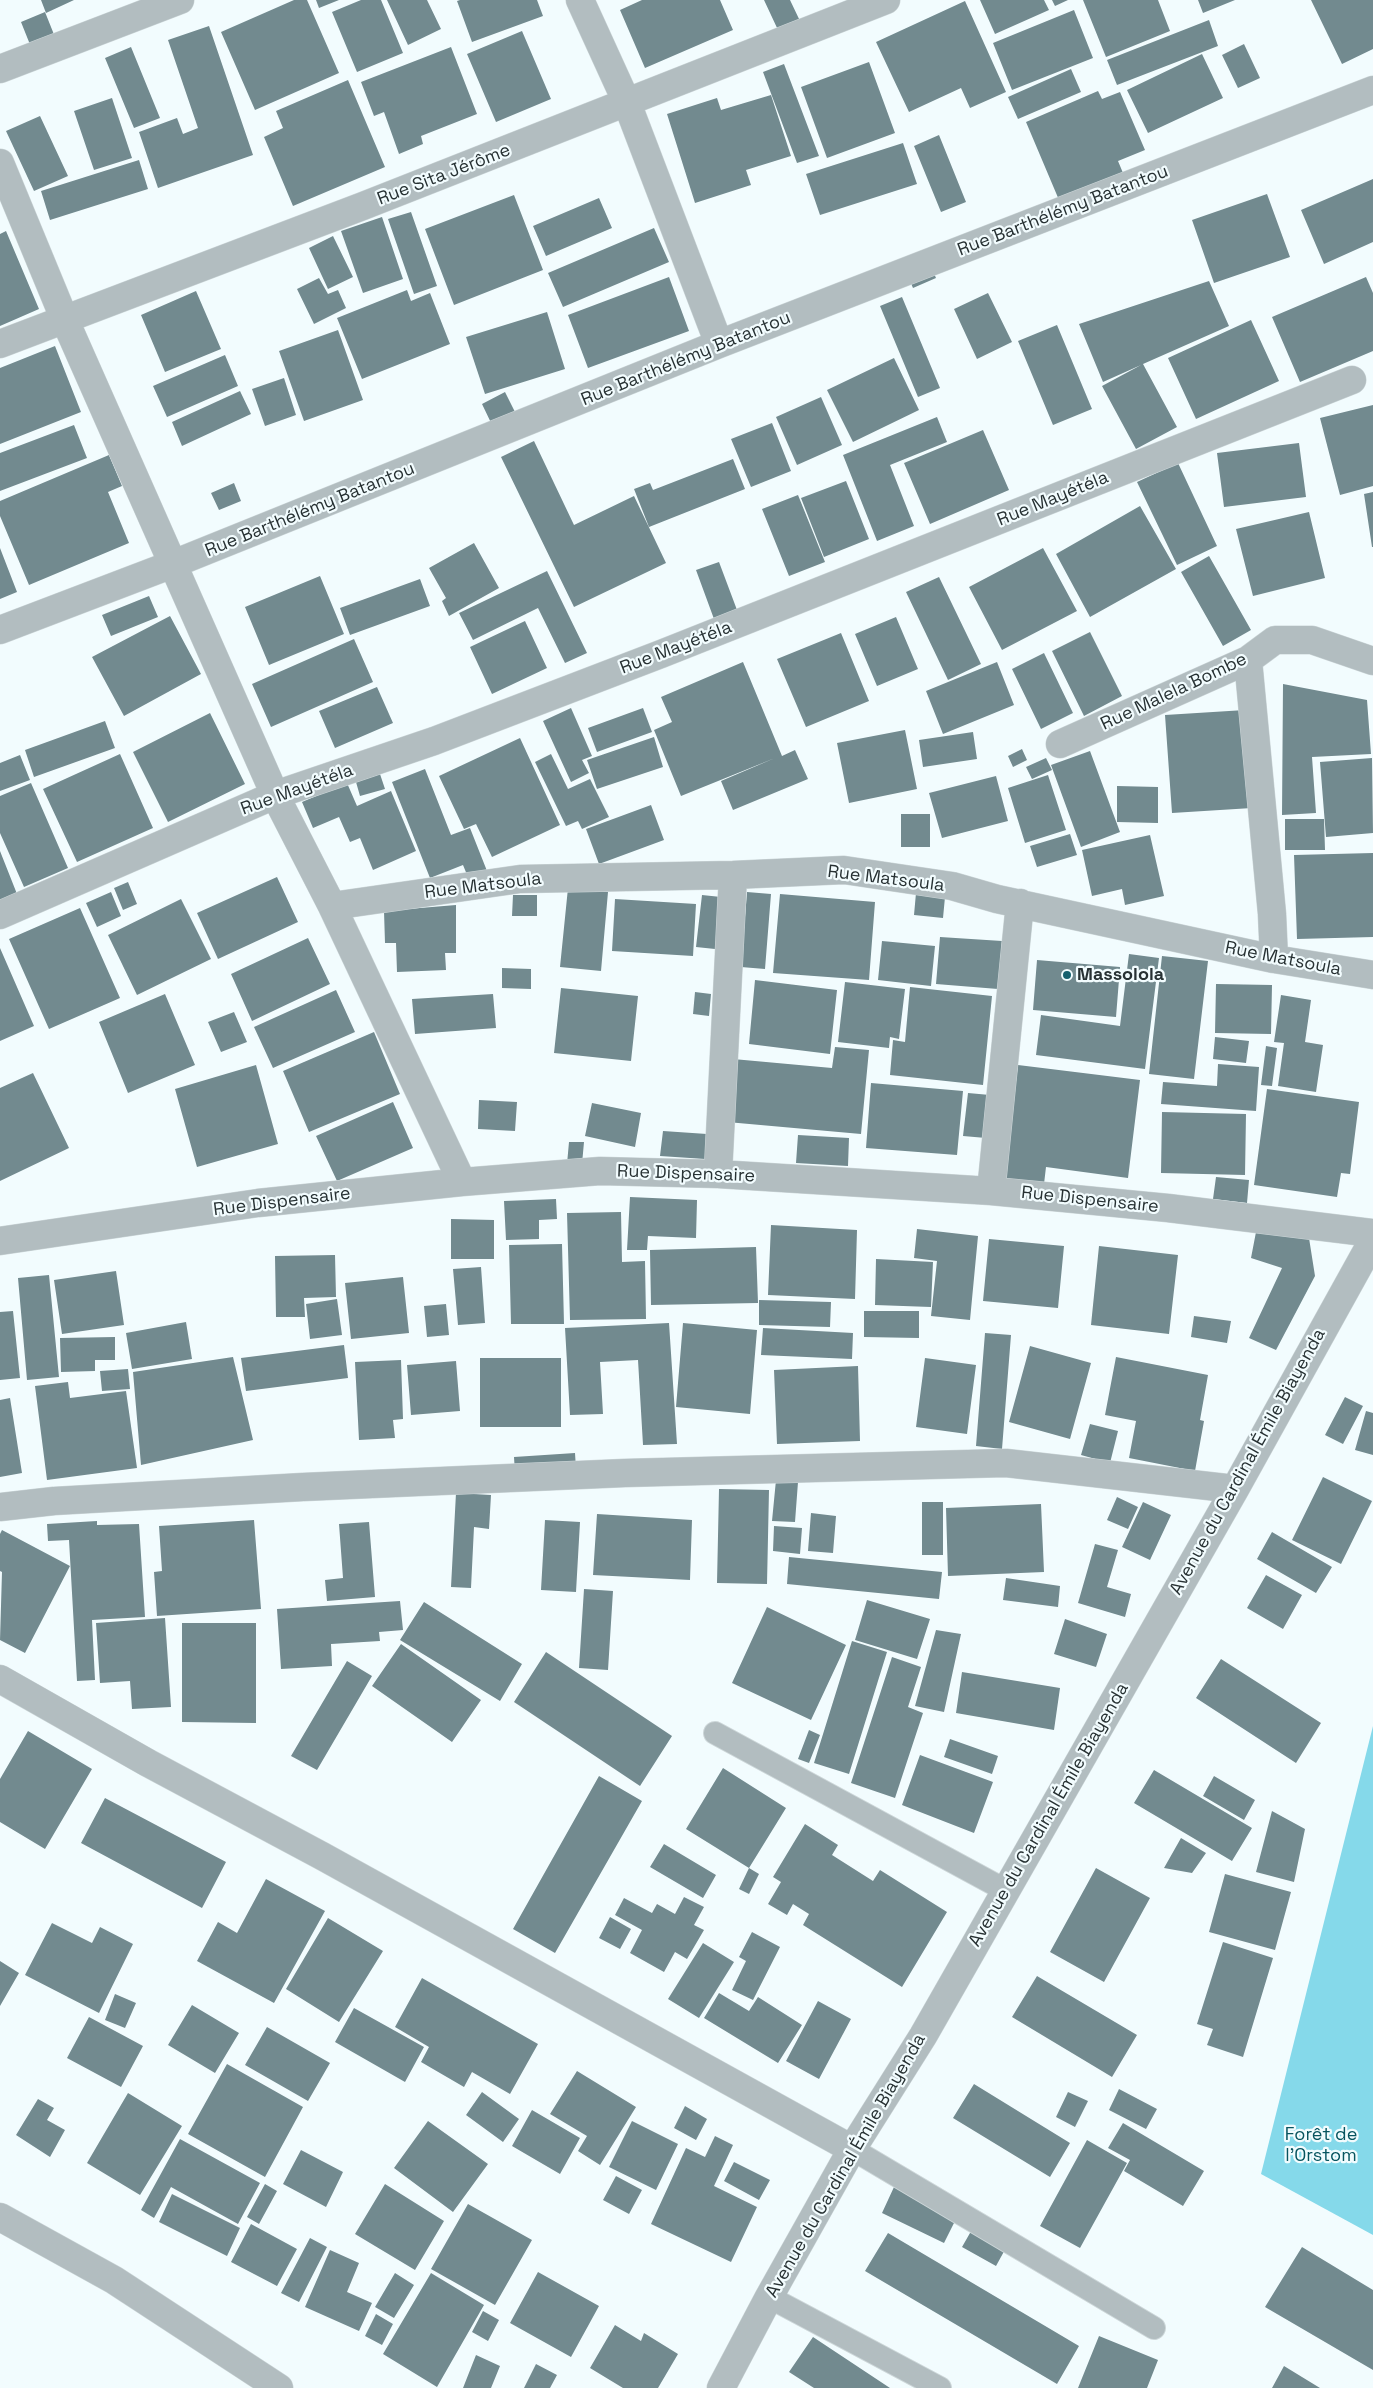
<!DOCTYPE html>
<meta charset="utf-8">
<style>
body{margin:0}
canvas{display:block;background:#f2fcfe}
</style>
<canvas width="1373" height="2388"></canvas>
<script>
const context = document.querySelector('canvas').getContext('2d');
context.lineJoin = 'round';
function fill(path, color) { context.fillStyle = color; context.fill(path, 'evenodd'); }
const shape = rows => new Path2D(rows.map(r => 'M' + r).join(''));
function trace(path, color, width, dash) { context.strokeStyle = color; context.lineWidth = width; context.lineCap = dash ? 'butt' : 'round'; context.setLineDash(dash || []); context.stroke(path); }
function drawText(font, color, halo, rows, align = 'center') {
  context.font = font + ' "Space Grotesk",sans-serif'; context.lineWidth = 4.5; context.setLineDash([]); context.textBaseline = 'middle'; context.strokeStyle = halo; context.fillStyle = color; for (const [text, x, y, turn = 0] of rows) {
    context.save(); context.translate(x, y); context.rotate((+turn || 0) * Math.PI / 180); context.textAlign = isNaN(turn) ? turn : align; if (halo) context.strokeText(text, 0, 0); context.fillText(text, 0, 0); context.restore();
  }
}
fill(shape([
 [1373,1726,1373,2235,1261,2174]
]), '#85d9ea');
fill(shape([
 [41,0,74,0,46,13],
 [294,0,307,0,339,73,255,110,221,32],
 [316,0,339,0,319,8],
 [361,0,381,0,403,53,357,72,332,12],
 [387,0,427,0,441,29,408,45],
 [460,0,537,0,543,16,472,42,457,1],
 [642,0,720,0,733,30,645,68,620,10],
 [764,0,790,0,800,21,778,30],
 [980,0,1044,0,1049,10,995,34],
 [1052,0,1068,0,1055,6],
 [1083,0,1158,0,1170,31,1106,57],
 [1198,0,1235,0,1203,13],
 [1311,0,1373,0,1373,49,1342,64],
 [965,1,1006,92,970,108,961,88,909,112,876,42],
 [1074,10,1093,58,1012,90,993,43],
 [45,12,55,37,31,47,21,22],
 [1209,20,1218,46,1117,85,1107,60],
 [209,26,253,155,158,188,139,132,177,118,183,134,198,128,168,40],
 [522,31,551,99,496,122,467,54],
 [1244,44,1260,78,1238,88,1222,55],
 [131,47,160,118,134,128,105,58],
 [451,47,477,114,421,136,423,144,399,154,384,112,374,116,361,82],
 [1202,54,1223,98,1148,133,1127,90],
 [869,62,895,133,827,158,801,87],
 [784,64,819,156,797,163,763,72],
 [1071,69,1081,92,1018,119,1008,97],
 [348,80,385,167,293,206,264,137,283,128,276,111],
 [1098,91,1102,99,1120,92,1145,150,1118,161,1123,173,1059,200,1026,122],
 [771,95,791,156,746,170,751,185,695,203,667,114,717,98,721,110],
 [112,98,132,158,94,170,74,111],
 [40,116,68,176,34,191,6,131],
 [939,135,966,202,941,212,914,146],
 [903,143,917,184,820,215,806,174],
 [139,160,148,189,50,220,41,191],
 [1373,179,1373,242,1324,264,1301,210],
 [1267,194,1290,257,1214,283,1192,220],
 [514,195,543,270,454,305,425,229],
 [599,198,612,228,546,256,533,226],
 [411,212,437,286,414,294,388,219],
 [382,217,403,279,363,293,341,231],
 [654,228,669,262,563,307,548,273],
 [6,231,39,309,0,326,0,234],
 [333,236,353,277,328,289,309,248],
 [932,269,936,278,913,288,909,279],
 [669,277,689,331,588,368,568,315],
 [1366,277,1373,293,1373,351,1300,382,1272,317],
 [319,278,328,294,338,290,346,308,314,324,297,289],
 [1209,281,1229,326,1143,364,1177,427,1136,449,1102,386,1141,365,1103,382,1079,324],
 [407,290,411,301,430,293,450,344,362,379,337,318],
 [196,291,221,349,165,372,141,315],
 [988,293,1012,342,977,359,954,309],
 [902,297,940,388,918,397,880,306],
 [547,312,565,369,485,394,466,337],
 [1251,320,1279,381,1196,419,1168,358],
 [1057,325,1092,409,1053,425,1018,341],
 [338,330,363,400,304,421,279,351],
 [55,346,81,412,0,444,0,368],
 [225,355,238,386,167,417,153,386],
 [894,358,919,410,853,442,827,390],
 [284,378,296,415,265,426,252,389],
 [240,391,251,414,182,446,172,422],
 [505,392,517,416,493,427,482,404],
 [821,397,842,445,797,465,776,417],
 [1373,405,1373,486,1340,495,1320,418],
 [937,417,947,442,890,465,914,526,877,541,843,455],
 [772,423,791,471,751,487,731,439],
 [74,425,87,458,0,491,0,453],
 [983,430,1009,490,930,524,904,463],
 [534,441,574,525,634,496,666,563,574,607,501,457],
 [1299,443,1306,497,1224,507,1217,453],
 [109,455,122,486,108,492,129,543,29,585,0,516,0,501],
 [733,459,745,489,649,527,634,489,650,483,653,490],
 [1178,463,1217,546,1177,565,1137,482],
 [846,481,869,539,824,557,801,498],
 [234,483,241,501,219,510,211,493],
 [1373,492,1373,547,1372,547,1364,494],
 [798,495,825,562,789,576,762,509],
 [1140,506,1176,569,1090,617,1056,554],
 [1309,512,1325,578,1253,596,1236,529],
 [474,543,499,588,449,616,442,601,446,598,429,568],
 [0,548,17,592,0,599],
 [1043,548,1077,611,1002,650,969,587],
 [1209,556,1251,630,1223,646,1181,572],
 [719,562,737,610,714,619,696,570],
 [547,571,587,653,565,663,538,608,473,640,459,613],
 [320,576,344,634,269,665,245,607],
 [939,577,981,664,948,680,906,592],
 [420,579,430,606,350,635,340,608],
 [149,596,158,617,111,636,102,615],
 [170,616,201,674,124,716,92,657],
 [896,617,918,669,877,686,855,634],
 [525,621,547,668,492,694,470,647],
 [1090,632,1122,696,1084,716,1052,651],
 [841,633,869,701,806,727,777,659],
 [354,639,373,682,271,727,252,684],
 [1044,653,1073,713,1041,729,1012,669],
 [743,662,782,756,795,750,808,779,733,810,721,781,775,758,681,796,654,730,672,722,661,697],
 [997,662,1014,705,943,734,926,691],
 [1283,684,1367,700,1371,754,1312,757,1316,813,1282,815],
 [377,687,393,723,335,748,319,711],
 [571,708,592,756,582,760,589,773,571,782,543,721],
 [643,708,652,732,597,752,588,728],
 [1245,710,1252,808,1172,813,1165,715],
 [210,713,245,784,168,822,133,752],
 [105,721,115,748,34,777,25,750],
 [905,730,917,789,849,803,837,743],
 [973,732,977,759,923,767,919,740],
 [654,737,663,767,597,789,587,760],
 [520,738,560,825,492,857,476,824,464,829,439,776],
 [1022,749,1027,760,1013,767,1008,756],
 [1090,751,1120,832,1081,847,1051,765],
 [120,754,153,828,77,862,43,789],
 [551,754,568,789,590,779,609,817,582,829,578,821,566,826,535,762],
 [20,755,30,780,0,791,0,763],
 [1046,758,1052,770,1032,779,1026,767],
 [1372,758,1373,833,1326,837,1320,762],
 [425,769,451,835,470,828,489,876,470,882,463,865,430,878,392,782],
 [380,774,385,789,360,796,356,782],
 [1048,775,1066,830,1025,843,1008,788],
 [996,776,1008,821,942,838,929,793],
 [31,783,68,868,24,887,0,833,0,796],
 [347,783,357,806,391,791,416,851,373,870,360,838,350,842,339,817,313,828,302,802],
 [1117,786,1158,787,1158,823,1117,822],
 [651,805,664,840,599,864,586,829],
 [901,814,930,814,930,847,901,847],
 [1285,819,1324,819,1325,850,1285,850],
 [1070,834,1077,855,1037,867,1030,846],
 [1150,835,1164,896,1125,905,1122,889,1092,896,1082,850],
 [0,851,17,894,0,901],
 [1373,853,1373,937,1297,939,1294,855],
 [277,877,298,922,218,959,197,913],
 [128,882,137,904,123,910,114,888],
 [568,888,608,892,601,971,560,967],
 [111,892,121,916,97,927,86,903],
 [747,892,771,894,765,969,741,967],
 [916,893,945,897,943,918,914,915],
 [780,894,875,902,869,980,773,973],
 [513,895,537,895,537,916,512,916],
 [702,895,721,897,715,949,696,947],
 [181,899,211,959,137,995,108,935],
 [615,899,696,904,693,956,612,951],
 [456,905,456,953,445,953,446,970,397,972,396,943,385,943,384,911],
 [80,908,120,998,49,1029,9,939],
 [940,937,1002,941,998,989,936,984],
 [308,938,330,984,252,1021,231,974],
 [882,941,935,946,931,986,878,980],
 [0,948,34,1026,0,1041],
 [1129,954,1159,958,1145,1069,1036,1055,1041,1015,1120,1026],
 [1162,956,1208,961,1194,1079,1149,1074],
 [1037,960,1120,967,1116,1017,1033,1010],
 [502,968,531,969,531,989,502,988],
 [755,980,837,990,830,1054,749,1044],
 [845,982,905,989,899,1039,890,1037,889,1048,838,1042],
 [1216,984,1272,985,1271,1034,1215,1033],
 [910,987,992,996,983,1085,890,1075,893,1040,905,1042],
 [561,988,638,996,631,1061,554,1053],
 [336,990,355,1032,273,1068,254,1027],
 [695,992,711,994,709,1016,693,1014],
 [165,994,195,1065,128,1093,99,1022],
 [493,994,496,1028,415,1034,412,999],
 [1281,995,1311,1000,1305,1042,1323,1045,1316,1092,1278,1086,1284,1043,1274,1042],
 [234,1012,247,1042,221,1052,208,1022],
 [374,1032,400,1094,309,1132,283,1071],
 [1215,1037,1249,1041,1246,1063,1213,1059],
 [1266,1046,1277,1048,1272,1086,1261,1085],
 [835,1047,869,1050,861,1134,727,1122,733,1059,832,1068],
 [1218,1064,1259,1067,1256,1111,1161,1104,1163,1082,1217,1086],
 [256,1065,278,1144,197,1167,175,1089],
 [1018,1065,1140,1080,1128,1178,1046,1167,1044,1184,1004,1178],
 [33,1073,69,1148,0,1181,0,1088],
 [871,1083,963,1091,957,1155,866,1148],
 [1267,1089,1359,1102,1350,1174,1341,1173,1337,1197,1254,1185],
 [968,1093,990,1095,986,1138,963,1136],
 [479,1100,517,1102,515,1131,478,1129],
 [393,1102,413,1148,337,1181,316,1136],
 [592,1103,641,1113,635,1147,585,1136],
 [1162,1112,1246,1114,1245,1175,1161,1173],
 [663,1131,707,1134,705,1159,660,1156],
 [798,1135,849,1138,848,1166,796,1163],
 [569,1142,584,1142,582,1164,567,1164],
 [1216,1177,1249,1180,1247,1203,1213,1199],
 [630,1197,697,1200,696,1238,648,1236,647,1250,627,1250],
 [556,1199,557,1219,539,1220,539,1239,506,1240,504,1201],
 [621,1212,622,1262,645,1261,646,1319,570,1320,567,1213],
 [451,1219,494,1220,494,1259,451,1259],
 [771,1225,857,1230,855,1299,768,1295],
 [917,1229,978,1236,970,1320,931,1316,937,1261,914,1258],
 [1256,1232,1309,1238,1315,1276,1276,1350,1249,1338,1282,1268,1251,1258],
 [989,1239,1064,1246,1058,1308,983,1301],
 [562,1244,564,1324,511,1324,509,1245],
 [1099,1246,1178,1255,1169,1334,1091,1325],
 [756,1247,758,1303,651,1305,650,1250],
 [335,1255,336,1297,304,1298,305,1317,276,1317,275,1256],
 [876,1259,933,1262,931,1307,875,1305],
 [481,1267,485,1323,458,1325,453,1269],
 [116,1271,124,1325,62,1334,54,1280],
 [49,1275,59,1377,27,1380,18,1278],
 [403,1277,409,1333,351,1339,345,1283],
 [337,1299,342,1335,310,1339,306,1304],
 [759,1300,831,1302,830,1327,759,1325],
 [446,1304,449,1335,427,1337,424,1306],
 [13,1311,20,1378,0,1380,0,1312],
 [864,1311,919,1311,919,1338,864,1337],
 [1194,1316,1231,1321,1227,1343,1191,1337],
 [186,1322,192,1359,132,1369,126,1333],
 [669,1323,677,1444,643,1445,638,1360,600,1362,603,1414,570,1415,565,1328],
 [683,1323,757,1330,750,1414,676,1407],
 [763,1328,853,1333,852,1359,761,1355],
 [985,1333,1011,1335,1002,1449,976,1446],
 [115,1337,115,1360,95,1360,95,1371,61,1372,60,1338],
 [344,1345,348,1378,246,1391,241,1358],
 [1030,1346,1091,1363,1070,1439,1009,1422],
 [233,1357,253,1440,141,1465,133,1372],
 [1116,1357,1208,1375,1200,1420,1204,1421,1195,1471,1129,1458,1136,1421,1105,1415],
 [480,1358,561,1358,561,1427,480,1427],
 [925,1358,976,1365,967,1434,916,1427],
 [401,1360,403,1419,393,1420,395,1438,359,1440,355,1362],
 [456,1361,460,1411,411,1415,407,1365],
 [858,1366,860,1441,777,1444,774,1370],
 [128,1369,130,1389,102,1391,100,1371],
 [68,1382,70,1398,126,1391,137,1468,47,1480,35,1386],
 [1345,1397,1363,1406,1343,1444,1325,1435],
 [10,1398,22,1473,0,1477,0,1400],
 [1366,1411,1373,1413,1373,1455,1355,1450],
 [1090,1424,1118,1431,1110,1463,1081,1455],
 [575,1453,576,1469,515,1473,514,1457],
 [1323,1477,1372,1501,1341,1564,1292,1540],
 [776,1480,798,1482,795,1522,772,1521],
 [719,1489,769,1490,767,1584,717,1583],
 [456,1493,491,1495,489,1529,474,1527,471,1588,451,1587],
 [1117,1497,1138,1507,1128,1529,1107,1520],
 [922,1502,943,1502,943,1555,922,1555],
 [1143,1502,1171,1515,1150,1560,1122,1547],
 [1041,1504,1044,1572,948,1576,946,1508],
 [811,1513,836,1516,833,1553,808,1551],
 [597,1514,692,1520,690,1580,593,1575],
 [254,1520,261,1609,157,1616,154,1572,162,1571,159,1526],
 [545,1520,580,1522,576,1592,541,1590],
 [97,1521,97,1525,139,1524,145,1617,92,1620,95,1680,77,1681,69,1540,48,1541,47,1524],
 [369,1522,375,1597,327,1601,325,1580,343,1578,339,1524],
 [774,1526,802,1528,800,1554,773,1551],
 [2,1530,70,1566,25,1653,0,1640,2,1572,0,1571,0,1534],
 [1272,1532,1332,1567,1316,1593,1257,1559],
 [1095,1544,1118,1550,1107,1587,1131,1594,1125,1617,1078,1603],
 [789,1557,942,1572,939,1599,787,1584],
 [1266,1575,1302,1595,1283,1629,1247,1608],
 [1006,1578,1060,1586,1058,1607,1003,1600],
 [584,1589,613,1591,608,1670,579,1668],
 [867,1600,930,1619,917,1659,855,1640],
 [400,1601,403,1630,379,1632,380,1641,331,1644,332,1666,281,1669,277,1609],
 [424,1602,522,1664,500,1701,400,1640],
 [767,1607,846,1645,811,1720,732,1683],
 [165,1618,171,1707,132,1709,130,1681,100,1683,96,1623],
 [1065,1619,1107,1634,1096,1667,1054,1654],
 [182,1623,256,1623,256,1723,182,1722],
 [936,1630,961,1634,944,1712,915,1706],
 [852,1641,887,1652,849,1774,814,1763],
 [401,1644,481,1700,452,1742,372,1686],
 [546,1652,672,1736,640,1786,514,1702],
 [892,1657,921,1667,908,1707,923,1713,895,1798,851,1783],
 [1221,1659,1321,1723,1296,1763,1196,1698],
 [347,1661,372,1676,317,1770,291,1756],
 [962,1672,1060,1688,1054,1730,956,1713],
 [809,1730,820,1735,809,1763,798,1759],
 [28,1731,92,1769,45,1849,0,1822,0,1779],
 [950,1739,998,1756,992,1774,944,1757],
 [920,1755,993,1782,974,1833,902,1805],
 [723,1768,786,1808,749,1868,686,1829],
 [1154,1770,1252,1828,1232,1861,1134,1803],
 [599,1776,642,1801,555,1953,513,1929],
 [1214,1776,1255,1800,1244,1820,1203,1796],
 [105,1798,226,1862,202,1908,81,1843],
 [1272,1811,1305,1829,1294,1882,1256,1872],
 [805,1824,838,1845,832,1855,873,1881,880,1870,947,1912,902,1987,803,1925,809,1914,793,1904,787,1915,768,1904,781,1882,773,1877],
 [1181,1838,1206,1853,1192,1873,1164,1868],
 [664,1844,716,1875,703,1898,650,1867],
 [749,1868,759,1874,749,1894,739,1889],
 [1096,1868,1150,1898,1104,1982,1050,1952],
 [1225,1874,1291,1892,1275,1950,1209,1932],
 [266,1879,325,1911,274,2003,197,1961,218,1922,237,1933],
 [684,1897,704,1907,694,1925,704,1930,687,1959,675,1952,664,1972,630,1953,642,1930,615,1915,624,1898,652,1913,657,1904,675,1914],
 [610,1917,631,1929,620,1949,599,1938],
 [328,1918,383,1951,339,2022,286,1989],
 [52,1923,92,1943,100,1927,133,1944,99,2013,25,1975],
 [752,1932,780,1947,753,2000,732,1990,746,1961,739,1957],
 [1223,1942,1273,1958,1243,2057,1207,2045,1213,2029,1197,2024],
 [703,1943,734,1962,699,2018,668,1999],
 [0,1961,19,1973,0,2006],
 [1037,1976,1137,2035,1112,2077,1012,2017],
 [422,1978,538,2044,510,2094,472,2072,464,2087,421,2062,429,2047,395,2027],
 [719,1993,749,2011,758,1997,802,2025,778,2063,704,2018],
 [115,1994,136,2003,125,2028,105,2020],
 [818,2001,851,2019,819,2079,786,2061],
 [192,2005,239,2033,215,2073,168,2045],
 [354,2008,424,2047,405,2082,335,2042],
 [89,2017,143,2046,121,2087,67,2058],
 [267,2027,330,2063,308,2101,245,2065],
 [227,2064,303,2107,265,2177,188,2134],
 [577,2071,636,2107,600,2165,578,2151,587,2136,550,2114],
 [974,2084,1070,2143,1050,2177,953,2118],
 [1119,2089,1157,2109,1146,2129,1109,2110],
 [482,2092,519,2119,503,2142,466,2115],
 [1068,2092,1088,2101,1075,2127,1056,2117],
 [128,2093,182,2126,140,2195,87,2163],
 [38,2099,54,2108,47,2120,65,2130,50,2157,16,2135],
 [685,2106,707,2119,696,2140,674,2128],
 [532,2110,580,2138,560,2174,512,2146],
 [428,2121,488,2164,453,2212,394,2168],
 [632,2121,678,2144,656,2190,609,2167],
 [1123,2123,1204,2171,1183,2206,1124,2171,1130,2160,1108,2148],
 [715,2136,733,2145,714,2186,757,2207,731,2262,651,2224,686,2148,705,2157],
 [180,2139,260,2183,238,2224,171,2187,154,2218,141,2210],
 [1087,2140,1127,2163,1080,2248,1040,2226],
 [301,2150,343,2172,326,2207,283,2184],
 [734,2162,770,2180,759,2200,724,2181],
 [616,2176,642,2190,629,2214,603,2200],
 [265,2184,277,2191,259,2224,247,2217],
 [385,2184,444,2221,415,2270,355,2234],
 [894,2187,957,2217,944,2243,882,2213],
 [172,2194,240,2228,227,2256,159,2222],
 [468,2204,532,2240,495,2305,431,2269],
 [251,2224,297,2249,277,2286,231,2262],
 [974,2226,1007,2246,996,2266,962,2247],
 [888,2233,1079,2346,1057,2384,865,2271],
 [310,2238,327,2247,299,2302,281,2293],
 [1302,2247,1373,2290,1373,2370,1265,2307],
 [330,2250,359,2263,347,2292,372,2303,359,2331,305,2307],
 [538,2272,599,2306,571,2357,510,2323],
 [395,2273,414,2285,394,2318,375,2307],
 [431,2273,484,2305,437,2387,383,2354],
 [483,2311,499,2320,488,2341,472,2332],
 [376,2314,393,2324,382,2345,365,2336],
 [615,2325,641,2341,644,2333,678,2354,658,2388,623,2388,590,2368],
 [1099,2336,1158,2360,1147,2388,1078,2388],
 [813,2337,890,2388,814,2388,789,2372],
 [476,2355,500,2366,491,2388,463,2388],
 [536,2364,557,2375,550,2388,524,2388],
 [1284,2366,1320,2388,1272,2388]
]), '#728a8f');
const service = shape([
 [715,1733,1005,1890],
 [852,2149,1154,2328],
 [769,2297,940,2388]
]);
const minor = shape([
 [580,0,627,103,719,344],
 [0,69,180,0],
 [0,163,64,318,275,795,332,906,462,1182],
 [0,344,363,206,886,0],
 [0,630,173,564,719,344,1373,90],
 [1248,660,1272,914,1274,959],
 [1060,744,1248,660,1275,640,1312,640,1373,661],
 [332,906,520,879,733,875,844,870,952,886,997,899,1274,959,1373,975],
 [0,915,275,795,434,741,661,654,1352,380],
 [718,1174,733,875],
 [991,1191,1020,903],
 [0,1241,258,1203,462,1182,600,1171,718,1174,991,1191,1168,1208,1373,1233],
 [0,1507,54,1501,303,1487,625,1473,1006,1463,1235,1489],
 [0,1679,148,1763,322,1856,852,2149],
 [721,2388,769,2297,852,2149,923,2036,1235,1489,1373,1240]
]);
const tertiary = shape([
 [0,2217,114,2280,279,2388]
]);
trace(service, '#cdd7d9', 24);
trace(minor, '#cdd7d9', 29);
trace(tertiary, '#cdd7d9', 29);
trace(service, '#b2bdc0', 22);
trace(minor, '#b2bdc0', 28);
trace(tertiary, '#b2bdc0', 28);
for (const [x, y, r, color] of [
 [1067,975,5,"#16616e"]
]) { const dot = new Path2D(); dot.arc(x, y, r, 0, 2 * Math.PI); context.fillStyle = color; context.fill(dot); trace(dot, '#f2fcfe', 2); }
drawText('18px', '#273133', '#f2fcfe', [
 ["Rue Sita Jérôme",444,175,-21],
 ["Rue Barthélémy Batantou",1063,211,-21],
 ["Rue Barthélémy Batantou",686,359,-22],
 ["Rue Mayétéla",1053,499,-22],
 ["Rue Barthélémy Batantou",310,510,-22],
 ["Rue Mayétéla",676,648,-21],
 ["Rue Malela Bombe",1174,692,-25],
 ["Rue Mayétéla",297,790,-20],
 ["Rue Matsoula",886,879,7],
 ["Rue Matsoula",483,886,-7],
 ["Rue Matsoula",1283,959,11],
 ["Rue Dispensaire",686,1174,2],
 ["Rue Dispensaire",1090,1200,6],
 ["Rue Dispensaire",282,1202,-7],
 ["Avenue du Cardinal Émile Biayenda",1248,1462,-61],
 ["Avenue du Cardinal Émile Biayenda",1049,1815,-60],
 ["Avenue du Cardinal Émile Biayenda",846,2166,-60]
]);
drawText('bold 18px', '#273133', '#f2fcfe', [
 ["Massolola",1077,975]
], 'left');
drawText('18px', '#07545f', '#f2fcfe', [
 ["Forêt de",1321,2135],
 ["l'Orstom",1321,2156]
]);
</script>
